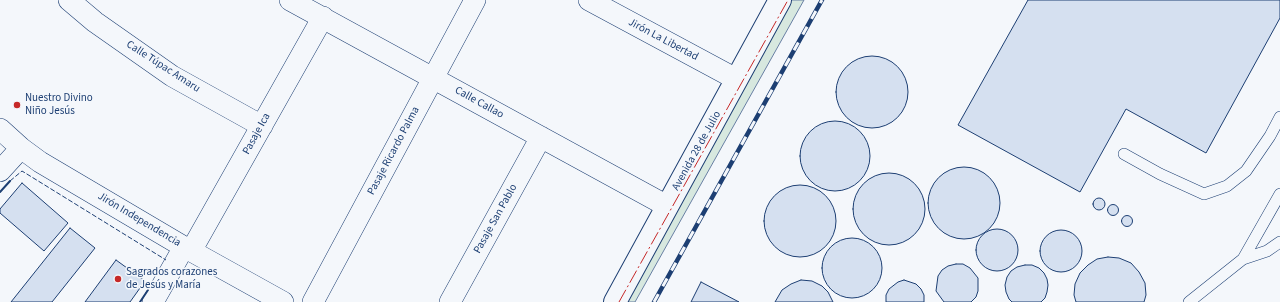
<!DOCTYPE html>
<meta charset="utf-8">
<style>
body{margin:0}
canvas{display:block;background:#f4f7fb}
</style>
<canvas width="1280" height="302"></canvas>
<script>
const context = document.querySelector('canvas').getContext('2d');
context.lineJoin = 'round';
function fill(path, color) { context.fillStyle = color; context.fill(path, 'evenodd'); }
const shape = rows => new Path2D(rows.map(r => 'M' + r).join(''));
function trace(path, color, width, dash) { context.strokeStyle = color; context.lineWidth = width; context.lineCap = dash ? 'butt' : 'round'; context.setLineDash(dash || []); context.stroke(path); }
function drawText(font, color, halo, rows, align = 'center') {
  context.font = font + ' "Source Sans 3",sans-serif'; context.lineWidth = 3; context.setLineDash([]); context.textBaseline = 'middle'; context.strokeStyle = halo; context.fillStyle = color; for (const [text, x, y, turn = 0] of rows) {
    context.save(); context.translate(x, y); context.rotate((+turn || 0) * Math.PI / 180); context.textAlign = isNaN(turn) ? turn : align; if (halo) context.strokeText(text, 0, 0); context.fillText(text, 0, 0); context.restore();
  }
}
const green = shape([
 [787,0,804,0,635,302,619,302,719,134,787,0]
]);
fill(green, '#d7e8df');
trace(green, '#687fa3', 1);
const building = shape([
 [1028,0,1280,0,1280,18,1206,153,1126,109,1080,192,958,125,1028,0],
 '836 92a36 36 0 1 1 72 0a36 36 0 1 1-72 0Z',
 '800 156a35 35 0 1 1 70 0a35 35 0 1 1-70 0Z',
 '928 203a36 36 0 1 1 72 0a36 36 0 1 1-72 0Z',
 '853 209a36 36 0 1 1 72 0a36 36 0 1 1-72 0Z',
 [22,183,68,223,44,251,0,213,0,209,22,183],
 '764 221a36 36 0 1 1 72 0a36 36 0 1 1-72 0Z',
 '1093 204a6 6 0 1 1 12 0a6 6 0 1 1-12 0Z',
 '1107.5 210a5.5 5.5 0 1 1 11 0a5.5 5.5 0 1 1-11 0Z',
 '1121.5 221a5.5 5.5 0 1 1 11 0a5.5 5.5 0 1 1-11 0Z',
 [70,228,95,248,52,302,11,302,70,228],
 '976 250a21 21 0 1 1 42 0a21 21 0 1 1-42 0Z',
 '1040 251a21 21 0 1 1 42 0a21 21 0 1 1-42 0Z',
 '822 268a30 30 0 1 1 60 0a30 30 0 1 1-60 0Z',
 [1108,257,1119,258,1131,263,1139,272,1145,283,1146,295,1144,302,1076,302,1074,295,1075,284,1080,273,1088,265,1097,259,1108,257],
 [116,260,145,281,130,302,85,302,116,260],
 [956,264,963,264,970,268,978,278,978,291,976,297,971,302,944,302,936,291,938,276,942,270,948,266,956,264],
 [1025,265,1032,265,1039,268,1044,273,1047,279,1048,285,1047,292,1045,298,1041,302,1012,302,1009,299,1006,292,1005,285,1007,277,1011,271,1017,267,1025,265],
 [801,280,812,281,822,286,828,292,833,302,775,302,782,290,791,284,801,280],
 [904,280,916,284,921,289,924,295,924,302,886,302,886,295,889,289,898,282,904,280],
 [701,282,739,302,691,302,701,282]
]);
fill(building, '#d5e0f0');
trace(building, '#1d3f73', 1);
const service = shape([
 [1124,154,1160,174,1204,194,1227,186,1246,171,1270,136,1280,117],
 [1243,259,1280,194],
 [1189,302,1243,259,1267,251,1280,242]
]);
const minor = shape([
 [69,0,95,22,172,76,262,126],
 [290,0,667,206],
 [589,0,736,79],
 [0,129,21,148,40,162,184,247,283,302],
 [0,171,21,148],
 [191,251,323,17],
 [153,302,184,247],
 [313,302,475,0],
 [450,302,541,137]
]);
const tertiary = shape([
 [615,302,780,0]
]);
trace(service, '#1d3f73', 12);
trace(minor, '#1d3f73', 22);
trace(tertiary, '#1d3f73', 24);
trace(service, '#f4f7fb', 11);
trace(minor, '#f4f7fb', 21);
trace(tertiary, '#f4f7fb', 22);
const rail = shape([
 [654,302,822,0]
]);
trace(rail, '#1d3f73', 4.5);
trace(rail, '#f4f7fb', 3, [9]);
trace(shape([
 [10,181,22,171,166,260]
]), '#1d3f73', 1, [5, 2]);
trace(shape([
 [0,192,10,181],
 [140,302,148,290]
]), '#1d3f73', 2);
trace(shape([
 [619,302,788,0]
]), '#c62828', 1, [14, 3, 2, 3]);
for (const [x, y, r, color] of [
 [17,105,4,"#c62828"],
 [118,279,4,"#c62828"]
]) { const dot = new Path2D(); dot.arc(x, y, r, 0, 2 * Math.PI); context.fillStyle = color; context.fill(dot); trace(dot, '#f4f7fb', 1.5); }
drawText('11px', '#1d3f73', '#f4f7fb', [
 ["Jirón La Libertad",663,40,28],
 ["Calle Túpac Amaru",163,67,33],
 ["Calle Callao",479,103,29],
 ["Pasaje Ica",257,134,-61],
 ["Pasaje Ricardo Palma",394,151,-62],
 ["Avenida 28 de Julio",697,151,-61],
 ["Pasaje San Pablo",496,219,-61],
 ["Jirón Independencia",139,220,31]
]);
drawText('11px', '#1d3f73', '#f4f7fb', [
 ["Nuestro Divino",25,99],
 ["Niño Jesús",25,112],
 ["Sagrados corazones",126,273],
 ["de Jesús y María",126,286]
], 'left');
</script>
